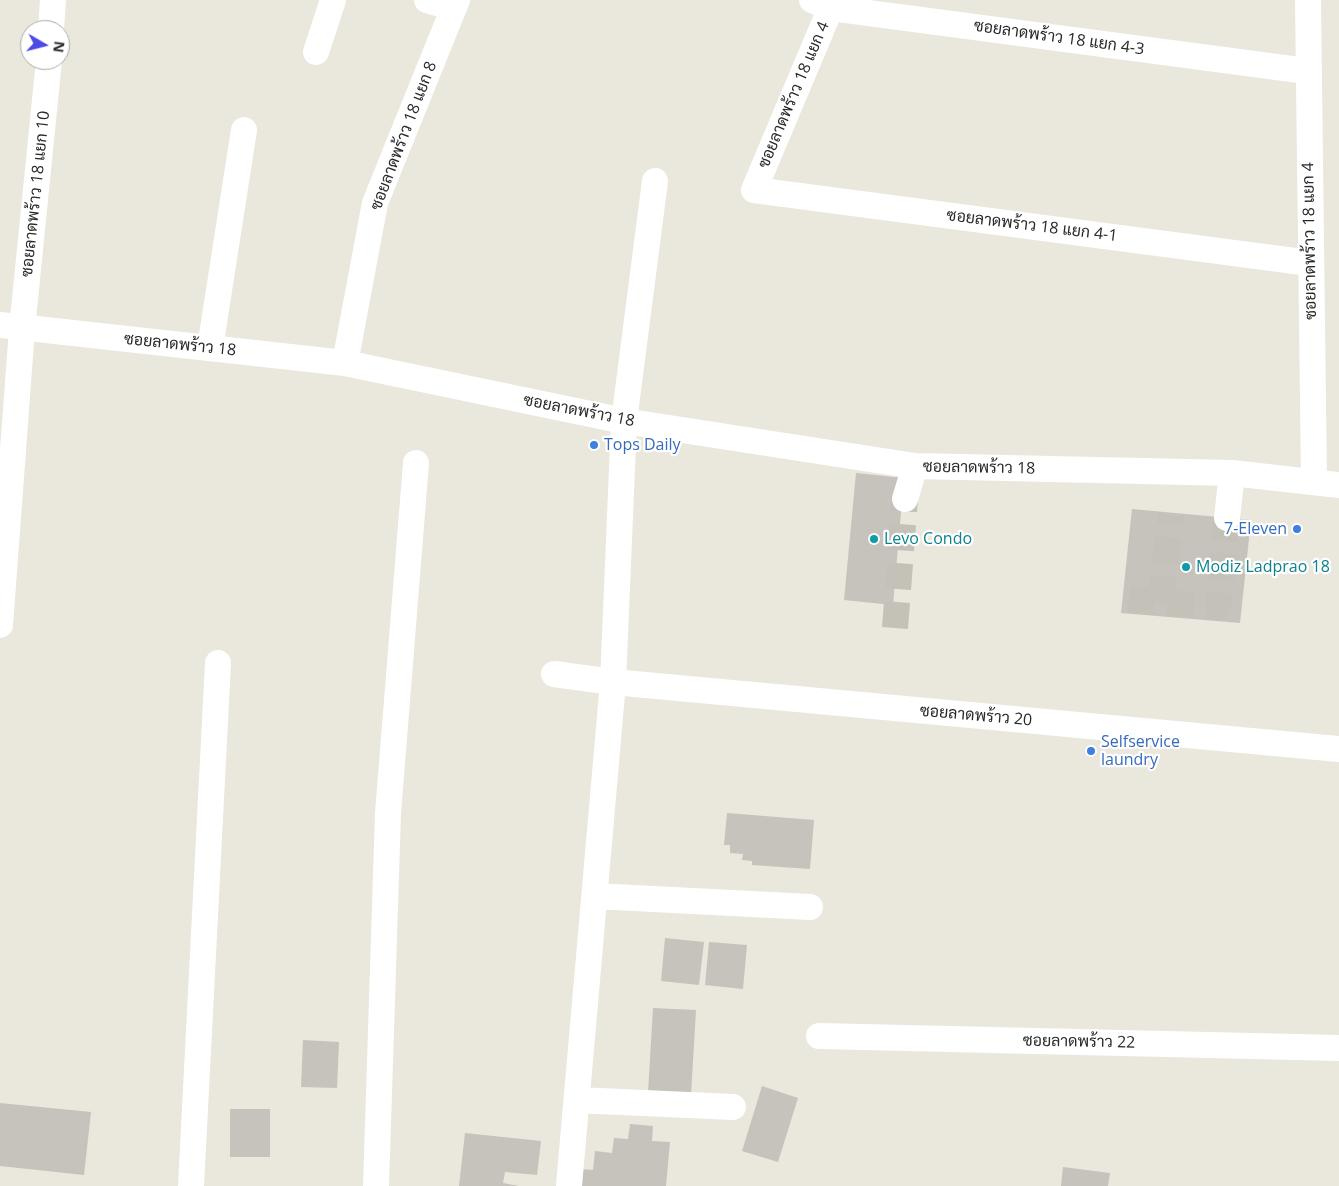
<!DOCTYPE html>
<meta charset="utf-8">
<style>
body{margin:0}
#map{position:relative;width:1339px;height:1186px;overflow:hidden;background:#eae7dc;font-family:"Open Sans",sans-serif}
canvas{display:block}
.north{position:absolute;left:20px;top:20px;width:50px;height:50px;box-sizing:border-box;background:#fff;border:1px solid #a9a9a9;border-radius:50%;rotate:98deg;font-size:14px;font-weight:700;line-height:20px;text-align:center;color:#292929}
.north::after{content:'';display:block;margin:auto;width:18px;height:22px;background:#4c4be8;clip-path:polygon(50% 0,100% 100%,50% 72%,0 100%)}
</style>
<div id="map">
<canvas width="1339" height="1186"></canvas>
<div class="north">N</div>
</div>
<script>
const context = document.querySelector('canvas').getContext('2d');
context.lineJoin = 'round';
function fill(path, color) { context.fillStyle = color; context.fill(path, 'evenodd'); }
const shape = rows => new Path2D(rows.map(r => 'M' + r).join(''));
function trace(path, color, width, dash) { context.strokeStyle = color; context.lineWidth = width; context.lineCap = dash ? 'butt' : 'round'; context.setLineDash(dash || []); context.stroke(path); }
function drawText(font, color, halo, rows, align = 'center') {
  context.font = font + ' "Open Sans",Sarabun,sans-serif'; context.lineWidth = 4.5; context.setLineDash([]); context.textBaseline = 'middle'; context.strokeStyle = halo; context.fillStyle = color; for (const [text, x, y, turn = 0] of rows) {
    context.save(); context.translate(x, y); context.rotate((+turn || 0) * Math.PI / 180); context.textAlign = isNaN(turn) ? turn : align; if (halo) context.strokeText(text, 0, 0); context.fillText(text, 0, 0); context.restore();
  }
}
fill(shape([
 [856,473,904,478,893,605,844,600],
 [1132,509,1251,520,1240,623,1121,613],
 [727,813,814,820,810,869,752,865,752,861,742,860,743,854,730,853,730,845,724,845],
 [665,938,704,942,699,985,661,981],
 [709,942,747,945,743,989,705,985],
 [653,1008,696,1010,691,1095,648,1093],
 [303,1040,339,1042,337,1088,301,1087],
 [762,1086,798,1098,778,1162,742,1151],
 [0,1103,91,1112,84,1175,0,1166],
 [230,1109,270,1109,270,1157,230,1157],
 [630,1124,653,1126,652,1141,670,1142,666,1186,579,1186,580,1169,593,1170,595,1151,612,1153,614,1138,628,1139],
 [465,1133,541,1141,537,1175,505,1172,503,1183,519,1186,459,1186],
 [1063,1167,1110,1173,1108,1186,1061,1186]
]), '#c5c3bc');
trace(shape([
 [1129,599,1218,607,1227,518],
 [1160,602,1171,515],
 [895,628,905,499]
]), '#c3c1b8', 26, [26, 13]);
trace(shape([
 [427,0,454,8],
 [812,0,831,8,1307,71],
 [834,0,754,190,1310,263],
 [1308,0,1314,482],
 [51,30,53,0],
 [316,52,333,0],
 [0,325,345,363,624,421,915,466,1232,473,1339,485],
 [210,348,244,130],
 [345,363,375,203,457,0],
 [905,499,915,466],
 [1227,518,1232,473],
 [0,625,22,329,49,60],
 [554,674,613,682,1339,749],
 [595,896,810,907],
 [819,1036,1339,1048],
 [577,1100,733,1107],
 [191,1186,218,663],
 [376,1186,388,813,416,463],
 [569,1186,613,682,624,421,655,181]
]), '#fff', 26);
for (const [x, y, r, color] of [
 [594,445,5,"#3f7fe0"],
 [1297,529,5,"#3f7fe0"],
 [874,539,5,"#0f9aa8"],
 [1186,567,5,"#0f9aa8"],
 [1091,751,5,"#3f7fe0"]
]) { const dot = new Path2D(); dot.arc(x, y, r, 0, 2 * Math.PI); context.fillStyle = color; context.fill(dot); trace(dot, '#fff', 2); }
drawText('16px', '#292929', '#fff', [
 ["ซอยลาดพร้าว 18 แยก 4-3",1059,38,8],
 ["ซอยลาดพร้าว 18 แยก 4",794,95,-67],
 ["ซอยลาดพร้าว 18 แยก 8",404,136,-69],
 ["ซอยลาดพร้าว 18 แยก 10",36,194,-84],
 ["ซอยลาดพร้าว 18 แยก 4-1",1032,226,7],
 ["ซอยลาดพร้าว 18 แยก 4",1310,241,-91],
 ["ซอยลาดพร้าว 18",180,345,6],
 ["ซอยลาดพร้าว 18",579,411,11],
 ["ซอยลาดพร้าว 18",979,468,1],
 ["ซอยลาดพร้าว 20",976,716,5],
 ["ซอยลาดพร้าว 22",1079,1042,1]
]);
drawText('16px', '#366cbe', '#fff', [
 ["Tops Daily",604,445],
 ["7-Eleven",1287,529,"right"],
 ["Selfservice",1101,742],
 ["laundry",1101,760]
], 'left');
drawText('16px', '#0d838f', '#fff', [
 ["Levo Condo",884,539],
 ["Modiz Ladprao 18",1196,567]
], 'left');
</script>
